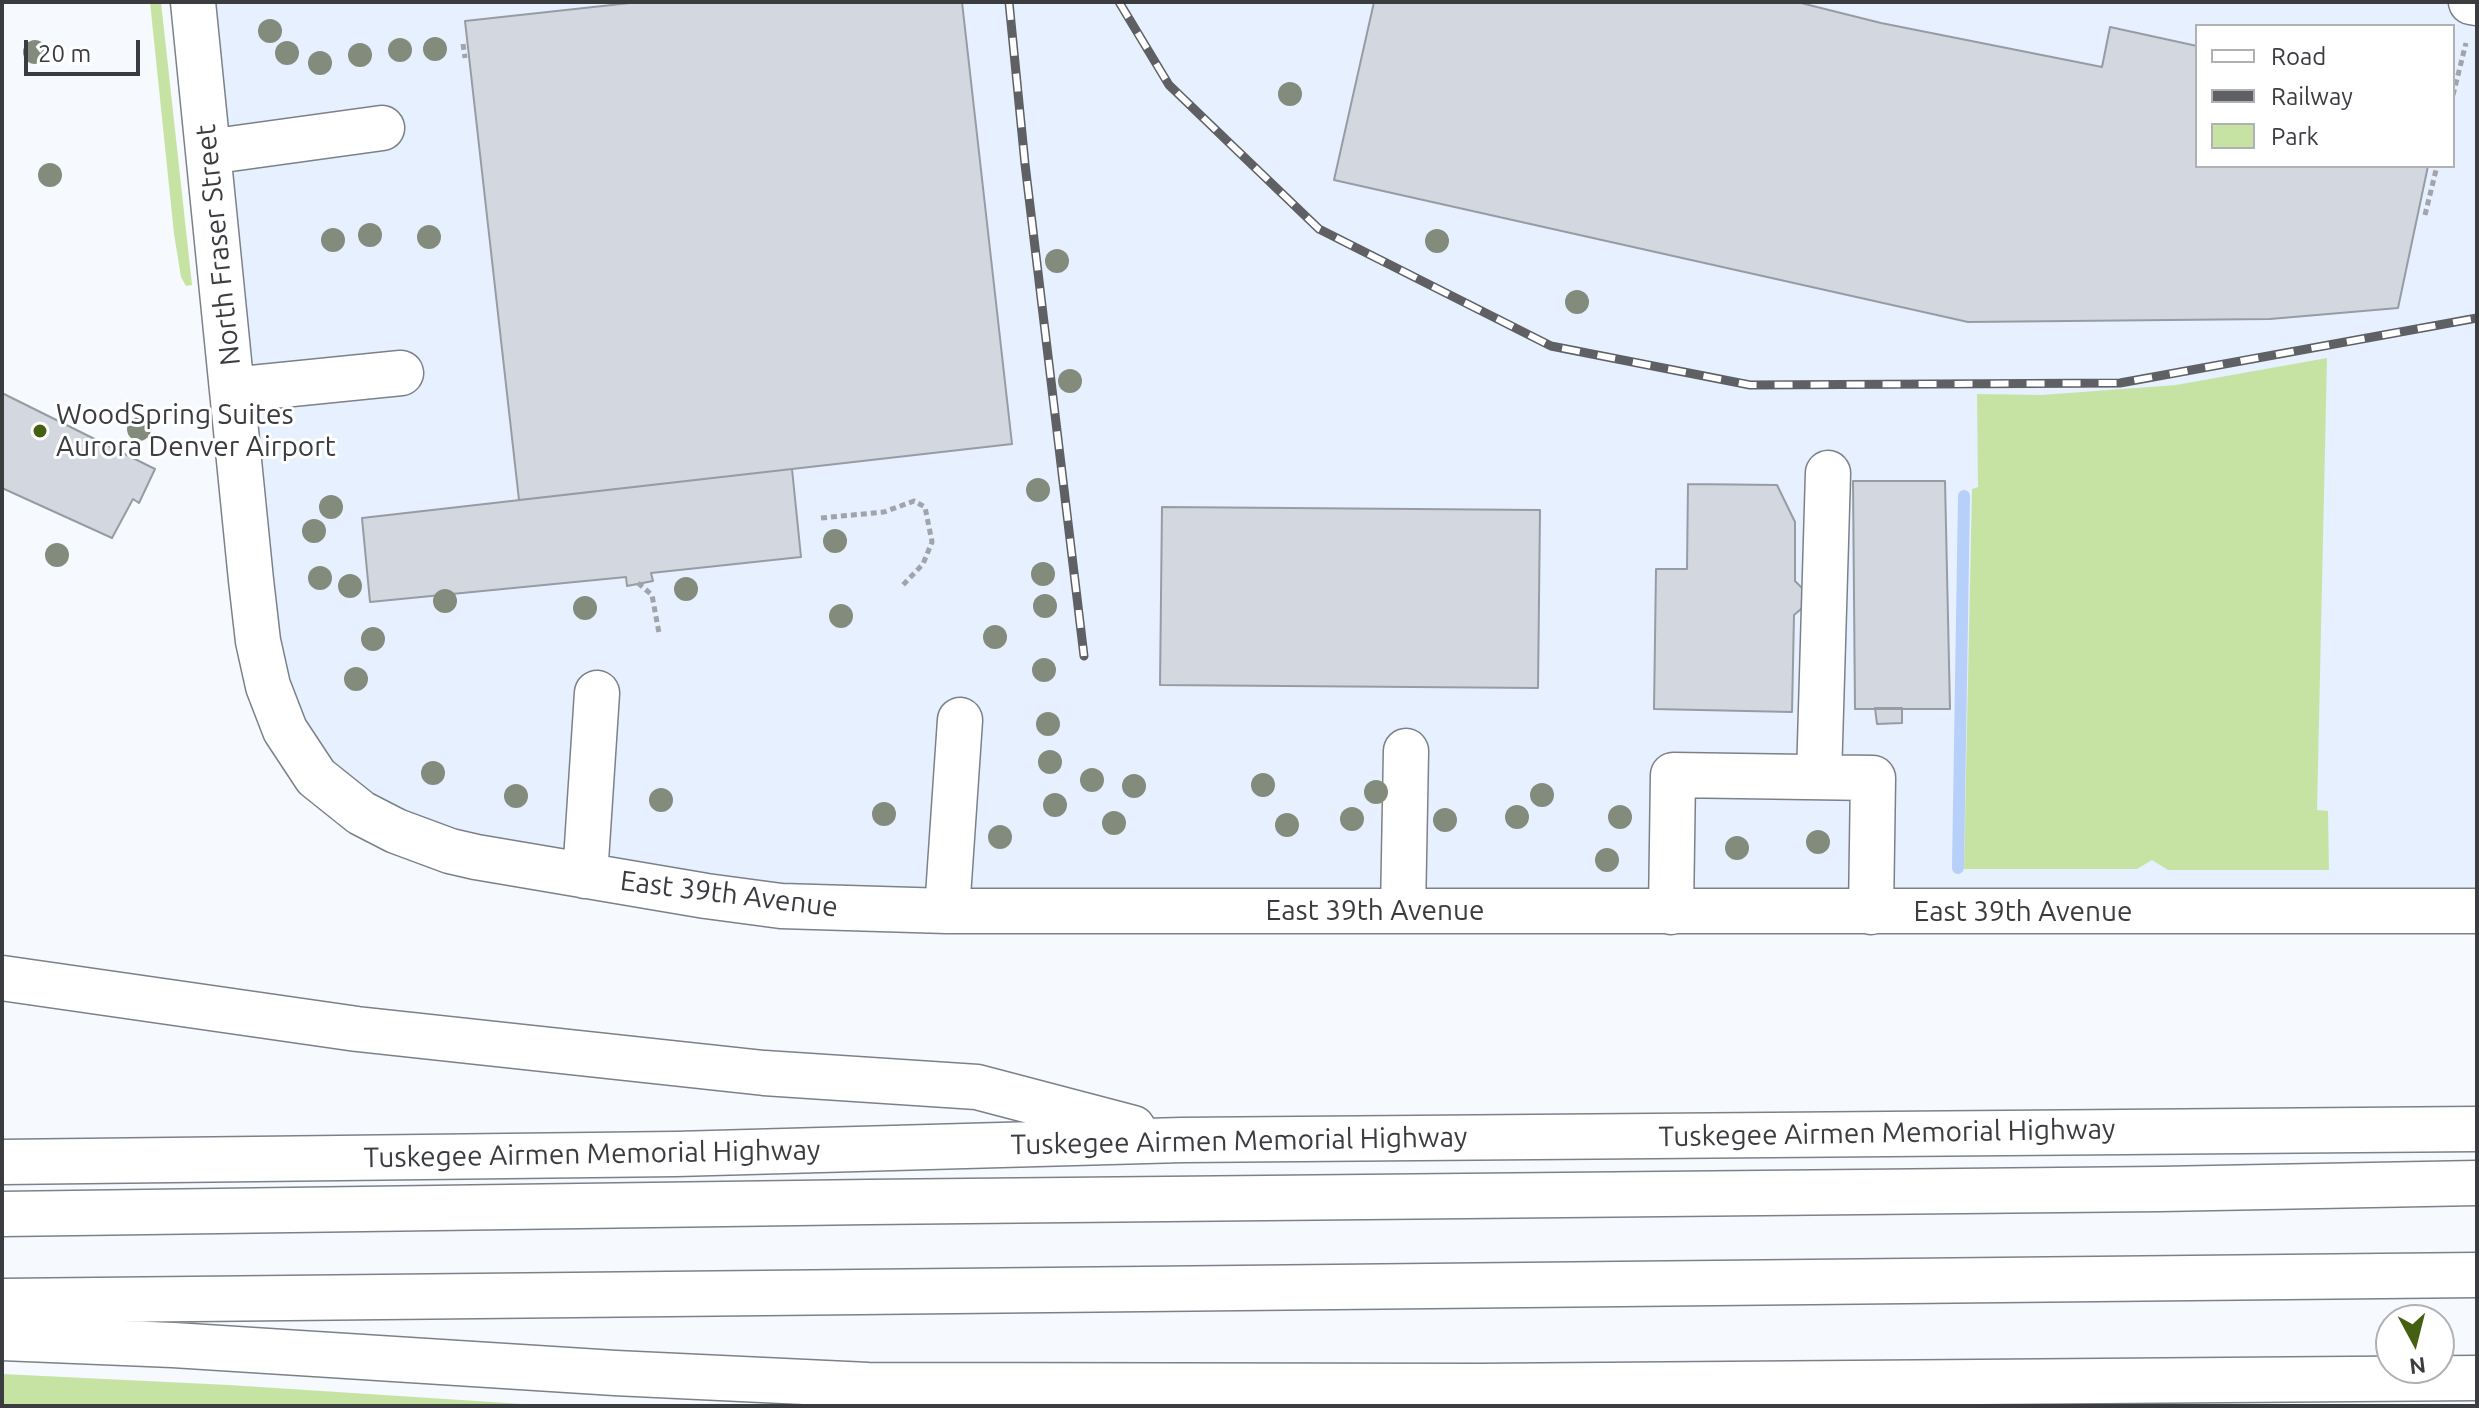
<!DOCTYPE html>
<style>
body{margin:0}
#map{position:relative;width:2479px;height:1408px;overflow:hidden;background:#f6f9fe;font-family:Ubuntu,sans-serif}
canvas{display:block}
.frame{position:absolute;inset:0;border:4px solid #3a3c3f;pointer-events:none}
.legend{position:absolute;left:2195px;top:24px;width:260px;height:144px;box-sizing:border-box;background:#fff;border:2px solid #b0b1b2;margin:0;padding:10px 14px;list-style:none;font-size:24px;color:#3a3c3f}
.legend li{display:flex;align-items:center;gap:16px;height:40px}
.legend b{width:40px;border:2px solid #b0b1b2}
.north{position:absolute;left:2375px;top:1304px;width:80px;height:80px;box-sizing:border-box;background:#fff;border:2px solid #b0b1b2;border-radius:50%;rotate:173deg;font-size:22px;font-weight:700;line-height:32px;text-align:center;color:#3a3c3f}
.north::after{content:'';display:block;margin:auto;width:28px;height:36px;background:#446011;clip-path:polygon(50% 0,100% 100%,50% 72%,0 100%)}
.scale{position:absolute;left:24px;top:40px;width:116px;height:36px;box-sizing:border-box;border:4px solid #3a3c3f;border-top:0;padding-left:10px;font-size:24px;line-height:28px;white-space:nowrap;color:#3a3c3f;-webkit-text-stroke:6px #fff;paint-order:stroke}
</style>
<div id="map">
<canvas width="2479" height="1408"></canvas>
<div class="frame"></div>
<ul class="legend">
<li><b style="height:10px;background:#fff"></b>Road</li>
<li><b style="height:10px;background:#5e6063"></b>Railway</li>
<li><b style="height:22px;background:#c7e3a4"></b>Park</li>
</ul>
<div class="north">N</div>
<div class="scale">20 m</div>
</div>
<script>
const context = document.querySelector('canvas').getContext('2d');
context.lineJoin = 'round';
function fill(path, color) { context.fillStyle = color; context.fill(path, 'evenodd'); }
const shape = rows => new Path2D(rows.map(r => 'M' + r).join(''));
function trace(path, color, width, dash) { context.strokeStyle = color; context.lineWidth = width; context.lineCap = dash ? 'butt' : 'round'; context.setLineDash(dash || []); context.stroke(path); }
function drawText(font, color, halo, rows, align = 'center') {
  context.font = font + ' Ubuntu,sans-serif'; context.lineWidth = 6; context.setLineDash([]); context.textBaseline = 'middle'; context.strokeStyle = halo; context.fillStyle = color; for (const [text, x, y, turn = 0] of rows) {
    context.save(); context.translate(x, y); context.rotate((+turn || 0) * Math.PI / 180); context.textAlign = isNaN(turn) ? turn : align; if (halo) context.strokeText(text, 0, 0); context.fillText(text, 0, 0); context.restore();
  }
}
fill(shape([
 [194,2,2477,2,2477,912,886,909,434,846,285,730],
 [2197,26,2453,26,2453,166,2197,166]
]), '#e6f0fe');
fill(shape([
 [150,2,161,2,192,285,186,286,181,277,174,234],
 [2327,358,2317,810,2328,811,2329,870,2168,870,2152,860,2137,869,1964,869,1972,489,1978,487,1977,394,2042,395,2176,385],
 [2,1374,229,1385,554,1406,2,1406]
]), '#c7e3a4');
trace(shape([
 [1958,868,1964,496]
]), '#b6d0fa', 12);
const building = shape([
 [639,2,962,2,1012,444,519,500,465,21,639,2],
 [1374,2,1797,2,1881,23,2102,67,2110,27,2197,46,2197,166,2428,166,2398,308,2270,319,1968,322,1334,180,1374,2],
 [2,393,155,469,139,503,133,499,112,538,2,488,2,393],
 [792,469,801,557,651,573,653,581,627,586,626,577,370,602,362,518,792,469],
 [1853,481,1945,481,1950,709,1855,709,1853,481],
 [1688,484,1777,485,1795,522,1795,581,1813,599,1794,615,1792,712,1654,709,1656,569,1687,569,1688,484],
 [1162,507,1540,510,1538,688,1160,685,1162,507],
 [1875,708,1902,708,1902,723,1877,724,1875,708]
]);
fill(building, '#d3d8e0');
trace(building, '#979ca3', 2);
const minor = shape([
 [193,2,251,580,258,641,268,686,285,730,316,777,361,813,396,831,450,851,476,857,706,896,781,906,947,911,2477,911],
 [2471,2,2477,3],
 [208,152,382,128],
 [232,390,401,373],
 [1819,777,1828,473],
 [585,876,597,693],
 [947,911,960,720],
 [1403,911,1406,751],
 [1671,912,1673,775,1873,778,1871,912]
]);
const highway = shape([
 [2,978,357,1029,764,1073,977,1087,1133,1128],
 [2,1162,676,1154,1182,1140,2477,1129],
 [2,1214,869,1202,2160,1189,2477,1183],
 [2,1301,2477,1275],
 [2,1338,173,1345,615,1373,868,1385,1479,1386,2477,1378]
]);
trace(minor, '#7c8188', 47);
trace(highway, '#7c8188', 47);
trace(shape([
 [463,44,465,58],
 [2453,95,2466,43],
 [2425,215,2437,166],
 [821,518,884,512,914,501,925,507,932,542,923,564,903,585],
 [638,583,652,595,659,633]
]), '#a1a4a8', 5, [6, 4]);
trace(minor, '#fff', 44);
trace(highway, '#fff', 44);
const rail = shape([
 [1009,2,1025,164,1084,656],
 [1119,2,1169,85,1319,229,1551,346,1750,385,2120,383,2477,318]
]);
trace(rail, '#5e6063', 9);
trace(rail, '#fff', 6, [18]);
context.fillStyle = '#838c7c';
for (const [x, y] of [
 [270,31],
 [435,49],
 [400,50],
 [35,52],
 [287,53],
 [360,55],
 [320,63],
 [1290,94],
 [50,175],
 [370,235],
 [429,237],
 [333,240],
 [1437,241],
 [1057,261],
 [1577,302],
 [1070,381],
 [139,429],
 [1038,490],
 [331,507],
 [314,531],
 [835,541],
 [57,555],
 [1043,574],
 [320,578],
 [350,586],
 [686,589],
 [445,601],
 [1045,606],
 [585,608],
 [841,616],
 [995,637],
 [373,639],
 [1044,670],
 [356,679],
 [1048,724],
 [1050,762],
 [433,773],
 [1092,780],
 [1263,785],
 [1134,786],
 [1376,792],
 [1542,795],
 [516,796],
 [661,800],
 [1055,805],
 [884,814],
 [1517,817],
 [1620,817],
 [1352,819],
 [1445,820],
 [1114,823],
 [1287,825],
 [1000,837],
 [1818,842],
 [1737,848],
 [1607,860]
]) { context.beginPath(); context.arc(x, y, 12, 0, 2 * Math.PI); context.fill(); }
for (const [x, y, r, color] of [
 [40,431,8,"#446011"]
]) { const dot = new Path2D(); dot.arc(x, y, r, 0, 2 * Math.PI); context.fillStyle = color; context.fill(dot); trace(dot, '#fff', 3); }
drawText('28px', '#3a3c3f', '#fff', [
 ["North Fraser Street",218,245,-96],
 ["East 39th Avenue",729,894,7],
 ["East 39th Avenue",1375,911],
 ["East 39th Avenue",2023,912],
 ["Tuskegee Airmen Memorial Highway",1887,1133,-1],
 ["Tuskegee Airmen Memorial Highway",1239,1141,-1],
 ["Tuskegee Airmen Memorial Highway",592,1154,-1]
]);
drawText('28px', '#3a3c3f', '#fff', [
 ["WoodSpring Suites",56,415],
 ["Aurora Denver Airport",56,447]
], 'left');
</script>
